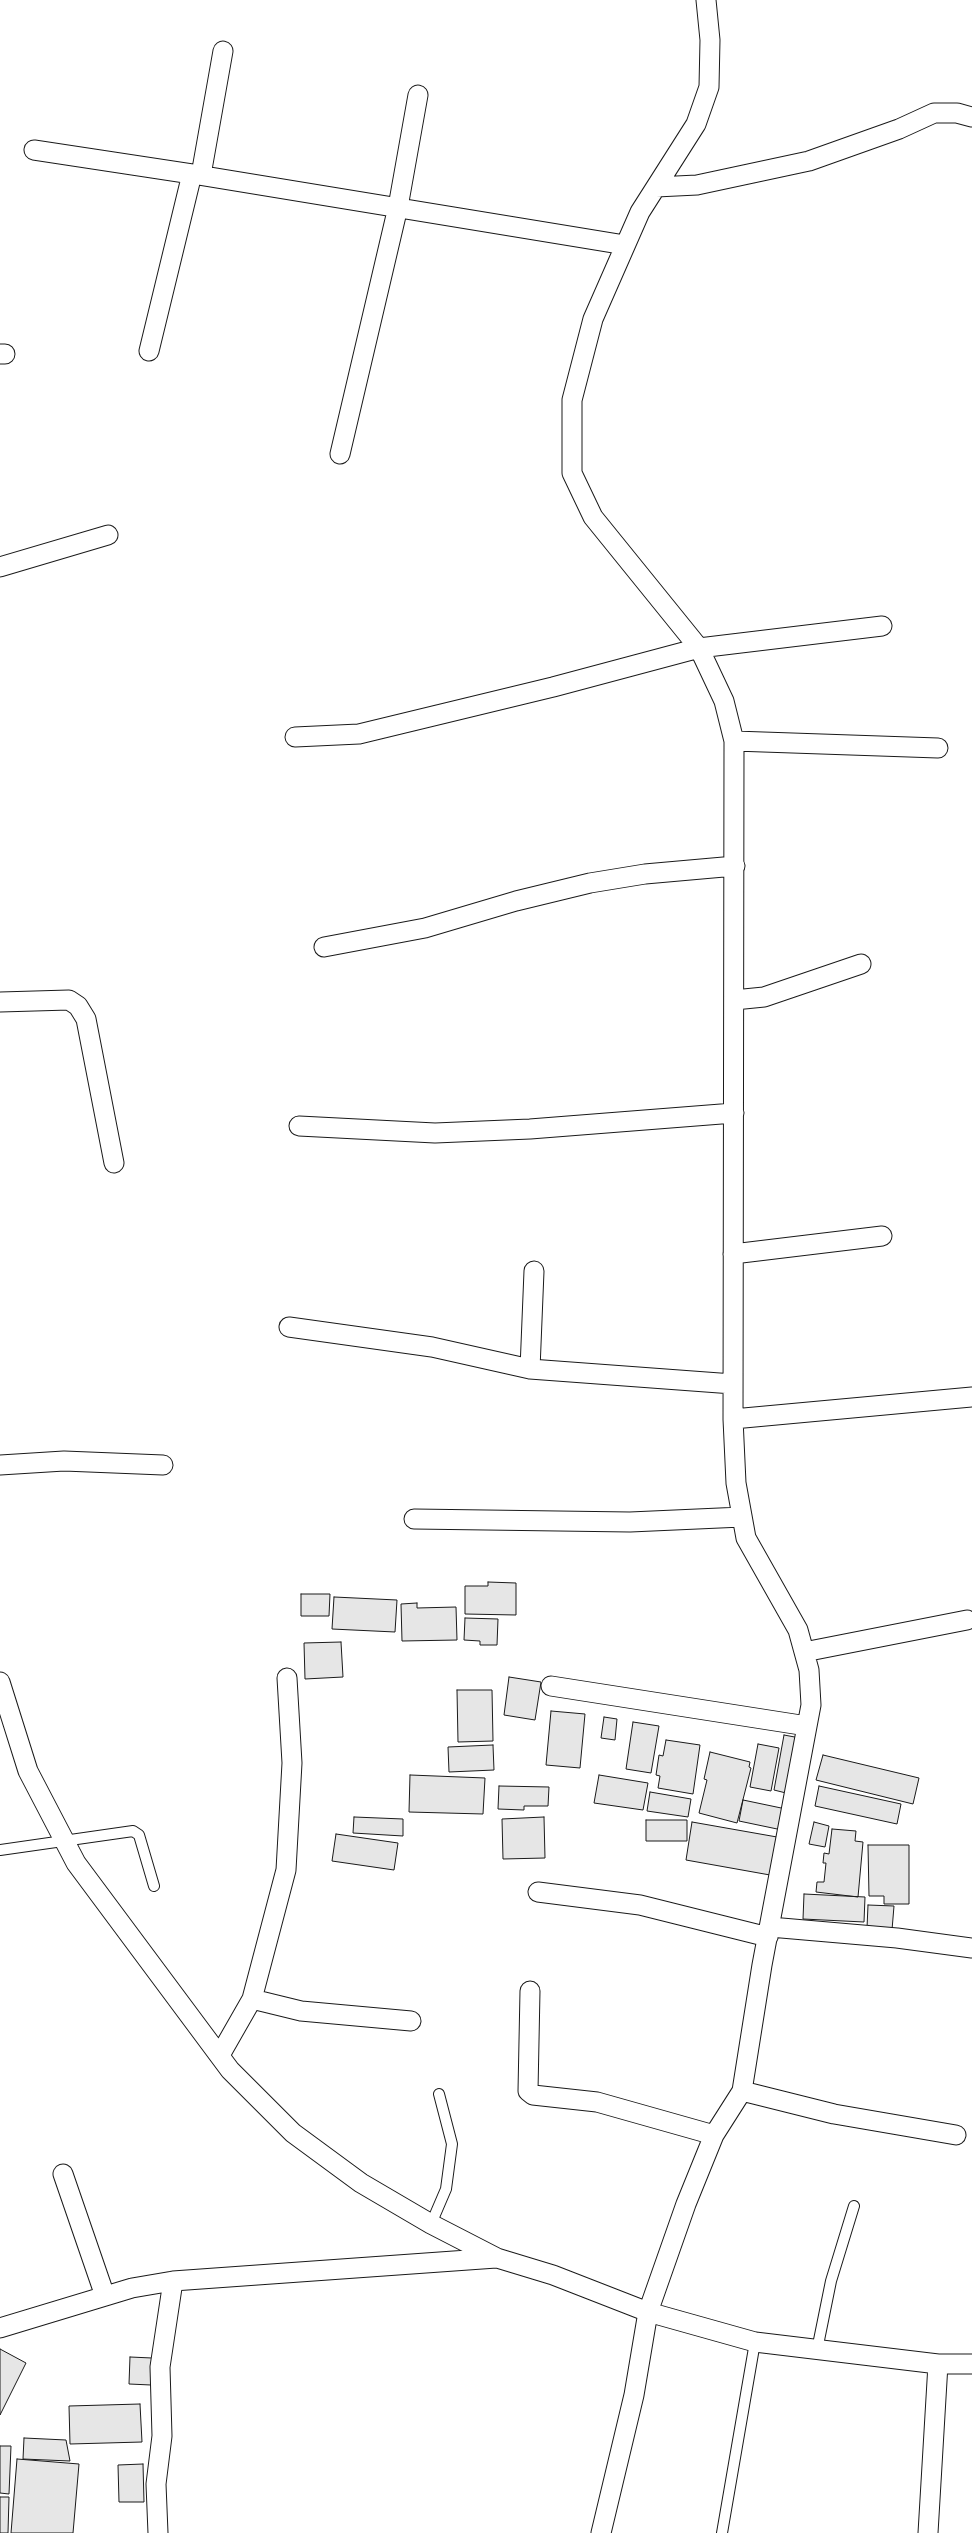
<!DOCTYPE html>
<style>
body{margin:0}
canvas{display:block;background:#fff}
</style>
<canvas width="972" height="2533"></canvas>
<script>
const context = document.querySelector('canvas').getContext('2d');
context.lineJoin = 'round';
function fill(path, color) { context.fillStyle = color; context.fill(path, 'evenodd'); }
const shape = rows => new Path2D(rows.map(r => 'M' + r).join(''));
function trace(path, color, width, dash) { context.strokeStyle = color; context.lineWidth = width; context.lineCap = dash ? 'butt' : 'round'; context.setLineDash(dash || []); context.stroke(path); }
const building = shape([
 [488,1582,516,1583,516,1615,465,1614,465,1586,488,1586,488,1582],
 [301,1594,330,1594,329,1616,301,1616,301,1594],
 [334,1597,397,1600,395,1632,332,1629,334,1597],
 [417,1603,417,1608,456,1607,457,1640,402,1641,401,1604,417,1603],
 [465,1618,498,1619,497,1645,480,1645,480,1641,464,1640,465,1618],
 [341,1642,343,1677,305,1679,304,1643,341,1642],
 [509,1677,541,1682,535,1720,504,1715,509,1677],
 [457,1690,492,1690,493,1741,458,1742,457,1690],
 [551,1711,585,1714,580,1768,546,1765,551,1711],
 [604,1717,617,1719,615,1740,601,1738,604,1717],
 [633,1722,659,1726,651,1773,626,1769,633,1722],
 [784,1735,800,1738,790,1794,774,1790,784,1735],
 [666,1740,700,1745,693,1794,658,1788,660,1776,656,1775,659,1755,663,1756,666,1740],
 [758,1744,779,1748,771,1791,750,1787,758,1744],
 [493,1745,494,1770,449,1772,448,1747,493,1745],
 [710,1752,750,1762,749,1767,751,1768,737,1823,699,1813,707,1780,704,1779,710,1752],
 [823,1755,919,1778,913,1804,816,1780,823,1755],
 [410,1775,485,1778,483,1814,409,1812,410,1775],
 [599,1775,648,1783,643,1810,594,1803,599,1775],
 [499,1786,549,1787,548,1806,524,1806,524,1810,498,1809,499,1786],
 [819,1786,901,1804,897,1824,815,1806,819,1786],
 [650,1792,691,1799,688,1817,647,1811,650,1792],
 [743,1800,786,1809,782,1830,739,1821,743,1800],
 [354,1817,403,1819,403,1836,353,1833,354,1817],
 [544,1817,545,1858,503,1859,502,1819,544,1817],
 [646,1820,687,1820,687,1841,646,1841,646,1820],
 [692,1822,777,1837,770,1875,686,1860,692,1822],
 [814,1822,829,1826,825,1847,809,1844,814,1822],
 [832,1829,856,1831,855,1841,863,1842,858,1897,816,1892,817,1882,824,1882,826,1863,823,1863,824,1853,829,1854,832,1829],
 [336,1834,398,1843,394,1870,332,1861,336,1834],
 [868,1845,909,1845,909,1904,884,1904,884,1896,869,1896,868,1845],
 [804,1894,865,1897,864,1922,803,1919,804,1894],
 [868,1905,894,1906,892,1930,867,1928,868,1905],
 [0,2349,26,2363,0,2415,0,2349],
 [130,2357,152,2358,151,2385,129,2384,130,2357],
 [140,2404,142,2442,70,2444,69,2406,140,2404],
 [24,2438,66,2440,70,2461,23,2459,24,2438],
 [0,2446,11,2446,9,2494,0,2493,0,2446],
 [17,2459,79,2464,73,2533,11,2533,17,2459],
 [143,2464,144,2502,119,2502,118,2465,143,2464],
 [0,2497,9,2497,8,2533,0,2533,0,2497]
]);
fill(building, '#e6e6e6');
trace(building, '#1a1a1a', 1);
const service = shape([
 [0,1850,133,1831,139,1835,154,1886],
 [431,2224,446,2189,452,2144,439,2094],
 [817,2350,831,2281,854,2206],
 [722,2533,755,2342]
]);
const minor = shape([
 [34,150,192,174],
 [201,175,223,51],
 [656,187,697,185,809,161,899,129,934,113,957,113,972,117],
 [149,351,192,174,625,245],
 [0,354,5,354],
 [340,454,398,207,418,95],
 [0,567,108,535],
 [295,737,359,734,553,687,699,648,882,626],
 [734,741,938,748],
 [324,947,425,928,516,901,590,883,645,874,735,866],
 [734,1000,764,997,861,964],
 [0,1002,69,1000,78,1006,86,1019,114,1163],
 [299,1126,435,1133,530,1129,734,1113],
 [733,1254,882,1236],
 [289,1327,432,1347,530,1369,733,1384],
 [530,1369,534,1271],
 [733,1419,972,1397],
 [0,1465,64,1461,163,1465],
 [414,1519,630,1522,742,1517],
 [804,1652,967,1620],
 [0,1682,28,1771,76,1863,230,2070,293,2133,361,2183,431,2224,497,2258,553,2275,648,2312,755,2342,938,2364,972,2364],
 [551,1686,807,1726],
 [538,1892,640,1905,768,1937],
 [770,1927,897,1938,972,1948],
 [530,1991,528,2091,533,2095,597,2102,714,2135],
 [252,1999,301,2011,411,2021],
 [220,2055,252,1999,286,1870,292,1763,287,1678],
 [742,2091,834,2114,956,2135],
 [63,2174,105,2296],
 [0,2328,132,2288,173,2281,496,2258],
 [158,2533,156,2484,162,2436,160,2367,173,2281],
 [601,2533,634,2395,648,2312,686,2204,714,2135,742,2091,762,1965,811,1705,809,1670,798,1630,746,1538,736,1483,733,1419,734,741,724,701,699,648,593,517,572,473,572,400,593,319,640,212,696,124,709,87,710,40,706,0],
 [928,2533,938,2364]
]);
trace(service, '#1a1a1a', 12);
trace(minor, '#1a1a1a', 21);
trace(service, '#fff', 10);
trace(minor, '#fff', 19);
</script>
